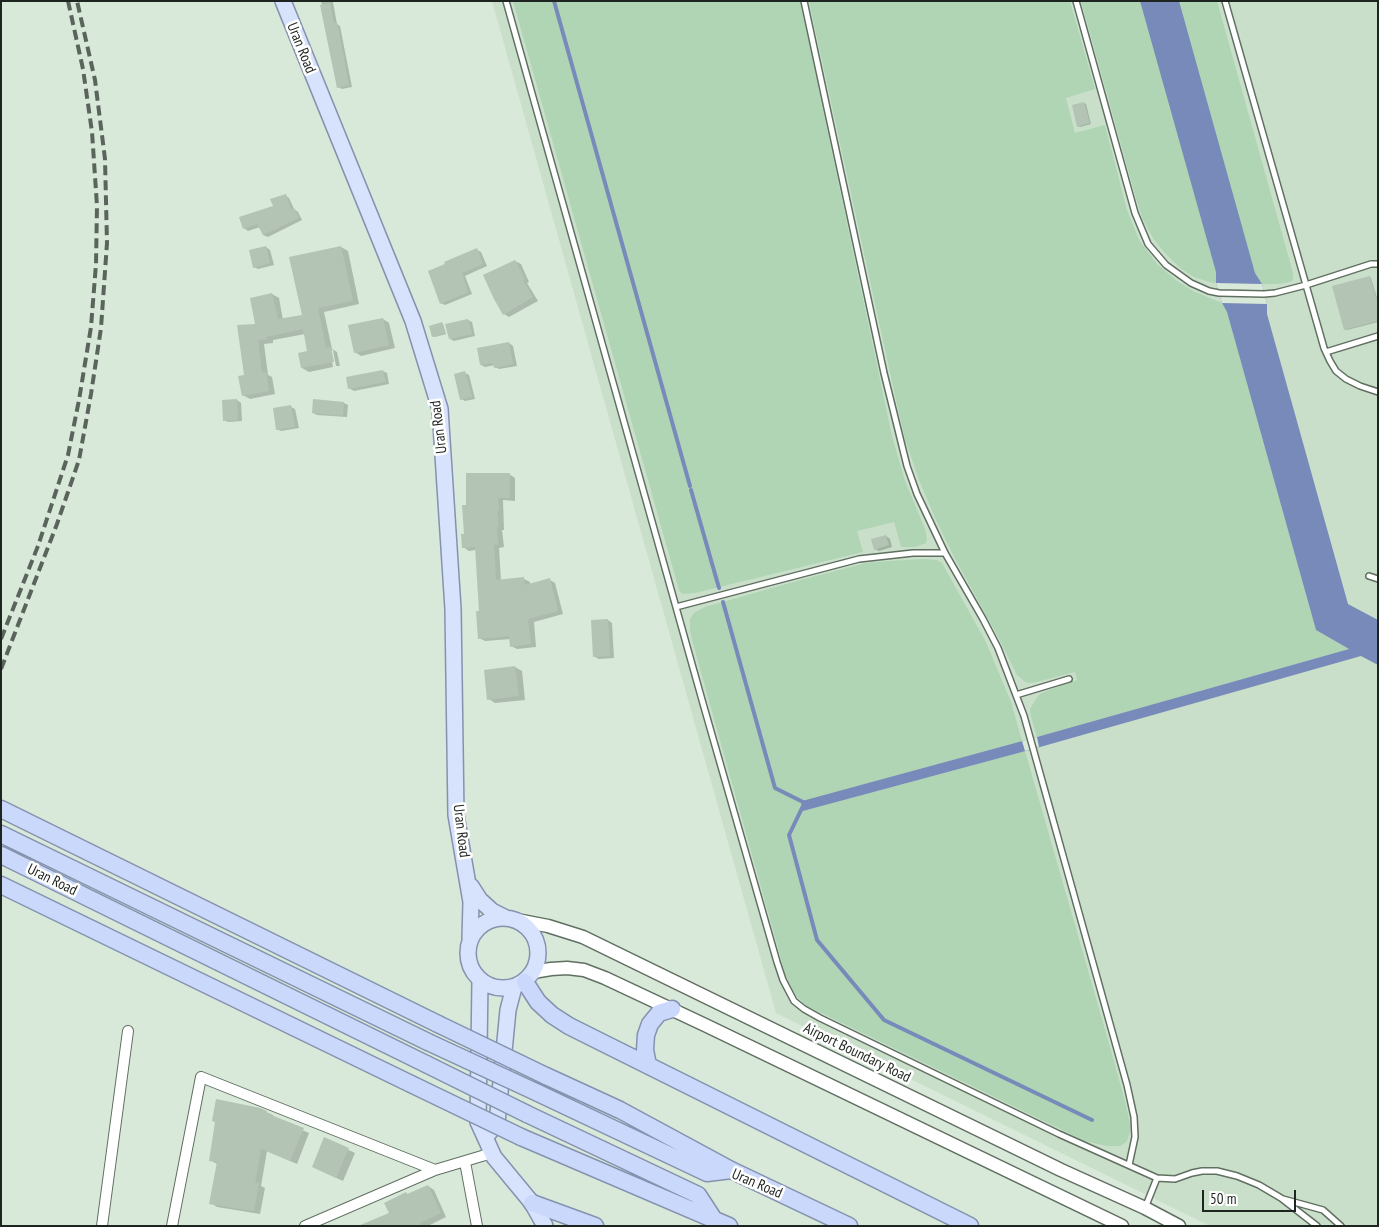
<!DOCTYPE html>
<style>
body{margin:0}
#map{position:relative;width:1379px;height:1227px;overflow:hidden;background:#d8e8d9;font-family:"PT Sans Narrow",sans-serif}
canvas{display:block}
.frame{position:absolute;inset:0;border:2px solid #1e241f;pointer-events:none}
.scale{position:absolute;left:1202px;top:1190px;width:94px;height:22px;box-sizing:border-box;border:2px solid #1e241f;border-top:0;padding-left:6px;font-size:15px;line-height:18px;white-space:nowrap;color:#1e241f;-webkit-text-stroke:4px #fff;paint-order:stroke}
</style>
<div id="map">
<canvas width="1379" height="1227"></canvas>
<div class="frame"></div>
<div class="scale">50 m</div>
</div>
<script>
const context = document.querySelector('canvas').getContext('2d');
context.lineJoin = 'round';
function fill(path, color) { context.fillStyle = color; context.fill(path, 'evenodd'); }
const shape = rows => new Path2D(rows.map(r => 'M' + r).join(''));
function trace(path, color, width, dash) { context.strokeStyle = color; context.lineWidth = width; context.lineCap = dash ? 'butt' : 'round'; context.setLineDash(dash || []); context.stroke(path); }
function drawText(font, color, halo, rows, align = 'center') {
  context.font = font + ' "PT Sans Narrow",sans-serif'; context.lineWidth = 5; context.setLineDash([]); context.textBaseline = 'middle'; context.strokeStyle = halo; context.fillStyle = color; for (const [text, x, y, turn = 0] of rows) {
    context.save(); context.translate(x, y); context.rotate((+turn || 0) * Math.PI / 180); context.textAlign = isNaN(turn) ? turn : align; if (halo) context.strokeText(text, 0, 0); context.fillText(text, 0, 0); context.restore();
  }
}
fill(shape([
 [492,1,1378,1,1378,1226,1210,1226,776,1013]
]), '#c9dfca');
fill(shape([
 [513,1,800,1,892,436,905,481,925,529,927,538,926,543,915,547,901,547,894,522,857,531,863,552,695,593,682,594,679,590],
 [809,1,1070,1,1095,89,1066,98,1075,133,1105,125,1127,210,1139,240,1157,264,1177,281,1193,291,1222,303,1227,312,1316,630,1349,649,1037,737,1031,717,1030,709,1036,699,1040,694,1049,690,1077,680,1075,672,1037,682,1029,683,1025,682,1017,675,997,635,953,555,936,520,919,480,905,439,896,400],
 [1081,1,1217,1,1293,273,1293,280,1290,282,1279,284,1262,284,1216,283,1209,282,1194,277,1180,268,1165,253,1153,238,1143,220,1137,202],
 [924,559,937,560,942,563,986,642,1011,702,1022,741,803,801,801,805,803,811,1025,751,1110,1047,1125,1101,1130,1124,1130,1132,1127,1141,1121,1146,1107,1146,1085,1141,807,1006,798,998,792,989,785,973,692,640,690,630,690,619,694,613,705,607,797,581,866,563,889,561]
]), '#b0d5b4');
fill(shape([
 [1140,1,1179,1,1255,273,1262,284,1267,304,1267,314,1348,604,1378,620,1378,665,1361,656,1033,749,803,811,801,805,802,801,1037,737,1349,649,1316,630,1227,312,1222,303,1216,283,1216,272]
]), '#788aba');
fill(shape([
 [1216,283,1262,284,1267,304,1222,303],
 [1037,737,1039,747,1025,751,1022,741]
]), '#d8e8d9');
fill(shape([
 [321,1,336,1,333,2,337,24,340,26,352,87,342,89,338,87],
 [1084,103,1086,104,1091,124,1080,127,1078,126],
 [285,195,289,198,294,209,298,212,302,220,268,237,263,235,260,227,248,231,244,228,274,207],
 [266,247,270,250,274,265,258,269,254,267],
 [341,247,348,251,359,304,324,312,332,349,337,352,340,366,336,366,333,350,330,350,333,367,309,372,302,368,309,352,305,334,273,340,273,343,264,344,268,375,272,377,275,394,250,399,243,395,245,376,257,325,272,294,279,298,283,320,303,316],
 [477,250,481,252,487,266,465,276,472,294,445,305,441,303],
 [515,261,521,264,529,282,527,283,538,301,509,317,504,314],
 [1370,277,1371,278,1378,301,1378,322,1347,330,1345,329],
 [383,319,389,323,395,348,361,356,355,352],
 [468,320,472,322,475,336,454,341,450,339],
 [441,323,443,324,446,334,435,337,433,336],
 [509,343,513,346,517,366,499,369,495,367,495,365,485,367,481,365],
 [383,371,387,373,389,384,354,391,349,388],
 [465,373,469,375,475,399,465,401,461,399],
 [237,400,241,403,242,421,228,422,224,420],
 [344,403,348,405,347,417,317,415,313,413],
 [291,407,295,409,299,428,281,431,277,429],
 [509,474,515,478,515,501,503,500,504,530,502,530,504,547,499,548,501,581,524,579,530,582,530,585,550,580,555,583,563,614,534,622,536,647,517,649,511,646,511,639,485,641,479,638,480,612,476,550,469,551,463,547,468,506],
 [886,536,890,539,892,547,879,551,875,549],
 [608,620,612,623,614,658,599,659,595,657],
 [515,667,522,671,525,700,495,703,489,699],
 [266,1112,273,1115,273,1117,309,1133,297,1164,267,1151,261,1186,265,1188,260,1214,217,1207,211,1203,217,1164,210,1160],
 [325,1139,355,1153,343,1181,313,1167],
 [428,1186,434,1190,446,1217,428,1226,361,1226,391,1214,408,1195]
]), '#0003');
trace(shape([
 [554,1,690,486],
 [691,490,719,588],
 [723,602,775,788,805,803],
 [805,806,802,808,789,835,817,940,884,1020,1092,1120]
]), '#788aba', 4);
fill(shape([
 [330,3,334,23,337,22,349,85,337,88,320,5],
 [1084,102,1090,123,1077,127,1072,105],
 [286,194,291,209,294,208,299,218,263,235,257,224,243,229,239,217,273,206,270,199],
 [266,246,270,263,253,268,249,250],
 [341,246,353,301,318,308,326,348,331,347,334,362,301,368,298,353,307,351,303,329,266,337,267,339,258,340,262,372,266,372,269,391,242,396,238,376,244,375,237,325,255,324,250,298,272,293,278,319,302,315,289,257],
 [477,248,483,264,462,273,468,292,440,304,428,271,445,264,444,262],
 [515,260,525,279,523,280,533,297,503,315,494,299,483,275],
 [1370,276,1378,304,1378,321,1344,330,1332,286],
 [383,318,389,345,354,353,348,325],
 [468,319,472,334,449,339,445,324],
 [442,322,445,333,432,337,429,326],
 [509,342,513,364,494,368,493,363,480,365,477,348],
 [383,370,386,382,348,389,346,377],
 [465,371,472,397,460,400,454,374],
 [237,399,238,420,223,421,222,400],
 [313,399,344,402,343,416,312,413],
 [291,405,295,427,276,430,273,408],
 [466,473,510,473,510,498,498,498,499,511,497,511,499,527,497,527,498,545,494,545,496,580,524,577,525,585,550,578,558,611,528,619,531,644,510,647,509,636,478,639,476,611,479,611,475,547,462,548,461,534,464,534,462,505,466,505],
 [886,535,889,545,874,550,871,539],
 [608,619,610,656,593,657,591,620],
 [515,666,519,696,487,700,484,670],
 [216,1099,260,1108,267,1111,266,1113,304,1128,290,1161,261,1149,255,1183,259,1183,254,1211,209,1204,217,1162,209,1161,215,1122,212,1121],
 [324,1137,349,1148,336,1178,312,1167],
 [428,1185,441,1213,420,1223,421,1226,358,1226,389,1213,384,1203,406,1192,407,1194]
]), '#b3c3b4');
const service = shape([
 [506,1,704,707,777,962,783,980,794,1001,804,1009,820,1018,1059,1134,1157,1178,1175,1179,1192,1173,1202,1171,1217,1171,1237,1176,1259,1185,1281,1198,1317,1226],
 [804,1,884,373,907,466,917,494,945,553,983,619,998,648,1024,716,1127,1085,1134,1117,1135,1137,1129,1165],
 [1076,1,1135,213,1148,244,1166,265,1191,283,1209,291,1219,293,1264,294,1275,293,1306,285,1371,264,1378,264],
 [1225,1,1324,348,1330,361,1336,371,1346,379,1360,386,1378,392],
 [1326,352,1378,336],
 [1369,576,1378,579],
 [676,607,859,559,913,553,945,553],
 [1016,695,1069,679],
 [1283,1199,1323,1210,1341,1226],
 [1145,1208,1157,1178]
]);
const minor = shape([
 [465,1162,477,1226],
 [102,1226,128,1031],
 [172,1226,201,1077,435,1170,492,1153],
 [305,1226,435,1170]
]);
const tertiary = shape([
 [517,920,548,926,583,937,1061,1170,1145,1208,1179,1226],
 [533,972,551,969,567,968,584,970,605,978,705,1025,1122,1226]
]);
const primary = shape([
 [283,1,413,321,440,409,453,609,456,815,471,902,470,939],
 [471,886,480,900,492,911,506,918],
 '468 953a35 35 0 1 1 70 0a35 35 0 1 1-70 0Z',
 [480,980,478,1122,494,1157,532,1203,545,1226],
 [488,1134,497,1123,508,1010,514,987]
]);
const trunk = shape([
 [1,809,438,1024],
 [1,834,428,1042],
 [1,855,426,1064],
 [1,885,411,1084],
 [525,982,538,1002,552,1015,569,1026,970,1226],
 [648,1065,645,1050,646,1035,650,1024,659,1013,672,1009],
 [546,1076,620,1110,731,1170,849,1226],
 [538,1093,707,1173,731,1170],
 [527,1114,698,1195,713,1218],
 [521,1137,729,1226],
 [532,1203,595,1226]
]);
trace(service, '#606f61', 8);
trace(minor, '#606f61', 12);
trace(tertiary, '#606f61', 15);
trace(primary, '#8592ae', 18);
trace(trunk, '#8592ae', 19);
trace(service, '#fff', 5);
trace(minor, '#fff', 10);
trace(tertiary, '#fff', 12);
trace(primary, '#d7e2fd', 15);
trace(trunk, '#cad8fc', 16);
trace(shape([
 [1,639,38,546,68,455,79,400,91,327,96,264,97,206,92,132,83,69,68,1],
 [1,669,57,524,79,460,91,394,101,328,107,243,105,159,95,80,77,1]
]), '#5b645c', 4, [10, 5]);
const trunkBridge = shape([
 [438,1024,546,1076],
 [428,1042,538,1093],
 [426,1064,527,1114],
 [411,1084,521,1137]
]);
trace(trunkBridge, '#8592ae', 19, []);
trace(trunkBridge, '#cad8fc', 16);
drawText('15px', '#1e241f', '#fff', [
 ["Uran Road",301,48,68],
 ["Uran Road",439,427,-97],
 ["Uran Road",461,831,83],
 ["Uran Road",52,880,26],
 ["Airport Boundary Road",857,1053,26],
 ["Uran Road",757,1184,23]
]);
</script>
